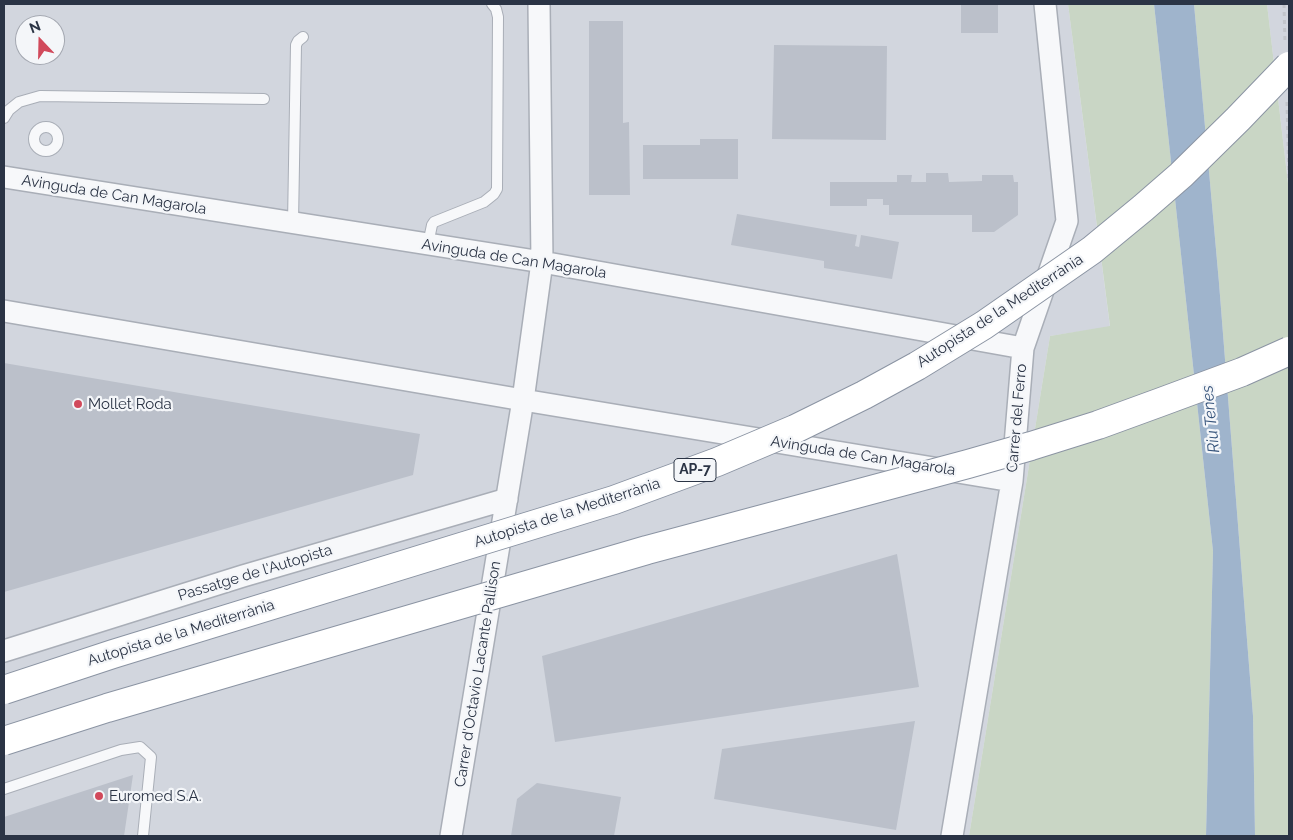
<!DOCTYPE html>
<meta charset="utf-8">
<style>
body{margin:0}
#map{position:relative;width:1293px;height:840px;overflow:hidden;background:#e4e7ec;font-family:Raleway,sans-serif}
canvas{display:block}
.frame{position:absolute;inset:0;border:5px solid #2b3445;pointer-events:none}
.north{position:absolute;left:15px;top:15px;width:50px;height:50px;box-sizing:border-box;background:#f4f6f9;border:1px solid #a4a8b1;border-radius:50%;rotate:339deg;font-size:14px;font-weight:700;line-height:20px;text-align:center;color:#2b3445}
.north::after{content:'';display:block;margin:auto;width:18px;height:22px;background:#d1495b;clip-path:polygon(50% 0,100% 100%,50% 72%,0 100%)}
</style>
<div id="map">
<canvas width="1293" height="840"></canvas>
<div class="frame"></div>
<div class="north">N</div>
</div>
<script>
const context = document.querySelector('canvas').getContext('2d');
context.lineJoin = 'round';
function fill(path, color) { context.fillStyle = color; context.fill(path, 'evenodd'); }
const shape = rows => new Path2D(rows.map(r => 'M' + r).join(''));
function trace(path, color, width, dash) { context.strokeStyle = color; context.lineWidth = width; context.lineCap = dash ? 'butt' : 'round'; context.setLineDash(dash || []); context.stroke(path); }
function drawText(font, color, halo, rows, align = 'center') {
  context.font = font + ' Raleway,sans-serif'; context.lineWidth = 4.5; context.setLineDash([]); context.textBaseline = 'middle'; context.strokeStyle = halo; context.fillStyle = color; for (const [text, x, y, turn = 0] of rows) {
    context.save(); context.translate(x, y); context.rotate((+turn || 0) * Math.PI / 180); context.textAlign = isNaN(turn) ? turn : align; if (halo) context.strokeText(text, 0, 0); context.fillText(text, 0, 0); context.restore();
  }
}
fill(shape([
 [4,4,1068,4,1110,327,1050,336,969,836,4,836],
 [25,25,55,25,55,55,25,55],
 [1267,4,1289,4,1289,192]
]), '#d2d6de');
fill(shape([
 [1068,4,1154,4,1213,551,1206,836,969,836,1050,336,1110,326],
 [1194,4,1267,4,1289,192,1289,836,1255,836,1253,716,1219,283]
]), '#c9d6c5');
fill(shape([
 [1154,4,1194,4,1219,283,1253,716,1255,836,1206,836,1213,551]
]), '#9fb4cc');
fill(shape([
 [961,4,998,4,998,33,961,33],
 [589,21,623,21,623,123,629,122,630,195,589,195],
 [774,45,887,46,886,140,772,139],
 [700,139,738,139,738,179,643,179,643,145,700,145],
 [926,173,948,173,949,182,982,181,982,175,1013,175,1014,182,1018,182,1018,215,994,232,972,232,972,215,889,215,889,205,883,205,883,199,867,199,867,206,830,206,830,182,897,182,897,175,912,175,911,182,926,182],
 [737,214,857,235,855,246,859,247,861,235,899,242,892,279,824,268,824,261,731,245],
 [4,363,420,434,413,475,4,592],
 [897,554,919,687,555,742,542,656],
 [915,721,896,830,714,799,722,749],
 [133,775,124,836,4,836,4,817],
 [537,783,621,797,614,836,511,836,517,799]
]), '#bbc0ca');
const service = shape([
 [4,118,9,110,19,102,40,96,264,99],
 '34 139a12 12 0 1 1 24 0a12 12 0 1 1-24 0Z',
 [293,223,296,45,298,41,303,37],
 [428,244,432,225,434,222,484,202,494,194,497,189,498,17,496,9,492,4],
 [4,789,121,750,140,747,151,757,143,836]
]);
const minor = shape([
 [4,177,542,262,1023,348],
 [4,311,523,400,1012,481],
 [4,651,243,576,507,499],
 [451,836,523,400,542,262,539,4],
 [952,836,1012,481,1023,348,1067,221,1045,4]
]);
trace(service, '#a9aeb7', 12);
trace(minor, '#a9aeb7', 24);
trace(shape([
 [1284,4,1285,43],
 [1287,102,1289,180]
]), '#c2c5cb', 3, [4, 4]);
trace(service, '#f7f8fa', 10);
trace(minor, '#f7f8fa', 21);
const motorwayBridge = shape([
 [4,690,113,654,614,500,717,462,795,429,864,395,917,366,984,325,1092,250,1143,208,1181,175,1238,119,1289,66],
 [4,741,107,708,647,550,968,464,1031,446,1098,425,1161,402,1242,372,1289,351]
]);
trace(motorwayBridge, '#8b94a3', 30, []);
trace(motorwayBridge, '#fff', 28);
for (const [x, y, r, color] of [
 [78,404,5,"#d1495b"],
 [99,796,5,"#d1495b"]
]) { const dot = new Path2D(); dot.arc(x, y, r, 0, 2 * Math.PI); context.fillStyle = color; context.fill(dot); trace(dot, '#f4f6f9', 2); }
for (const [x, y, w] of [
 [695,470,42]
]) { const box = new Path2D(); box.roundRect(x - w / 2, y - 11.5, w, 23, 4); context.fillStyle = '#f4f6f9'; context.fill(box); trace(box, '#2b3445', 1); }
drawText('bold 14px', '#2b3445', null, [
 ["AP-7",695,470]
]);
drawText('15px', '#2b3445', '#f4f6f9', [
 ["Avinguda de Can Magarola",114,195,9],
 ["Avinguda de Can Magarola",514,259,9],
 ["Autopista de la Mediterrània",1000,311,-33],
 ["Carrer del Ferro",1017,418,-85],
 ["Avinguda de Can Magarola",863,456,9],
 ["Autopista de la Mediterrània",567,513,-18],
 ["Passatge de l'Autopista",255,573,-17],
 ["Autopista de la Mediterrània",181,633,-17],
 ["Carrer d'Octavio Lacante Pallison",478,674,-81]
]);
drawText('15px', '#2b3445', '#f4f6f9', [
 ["Mollet Roda",88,404],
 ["Euromed S.A.",109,796]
], 'left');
drawText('italic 16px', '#34527a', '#f4f6f9', [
 ["Riu Tenes",1211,419,-96]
]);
</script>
